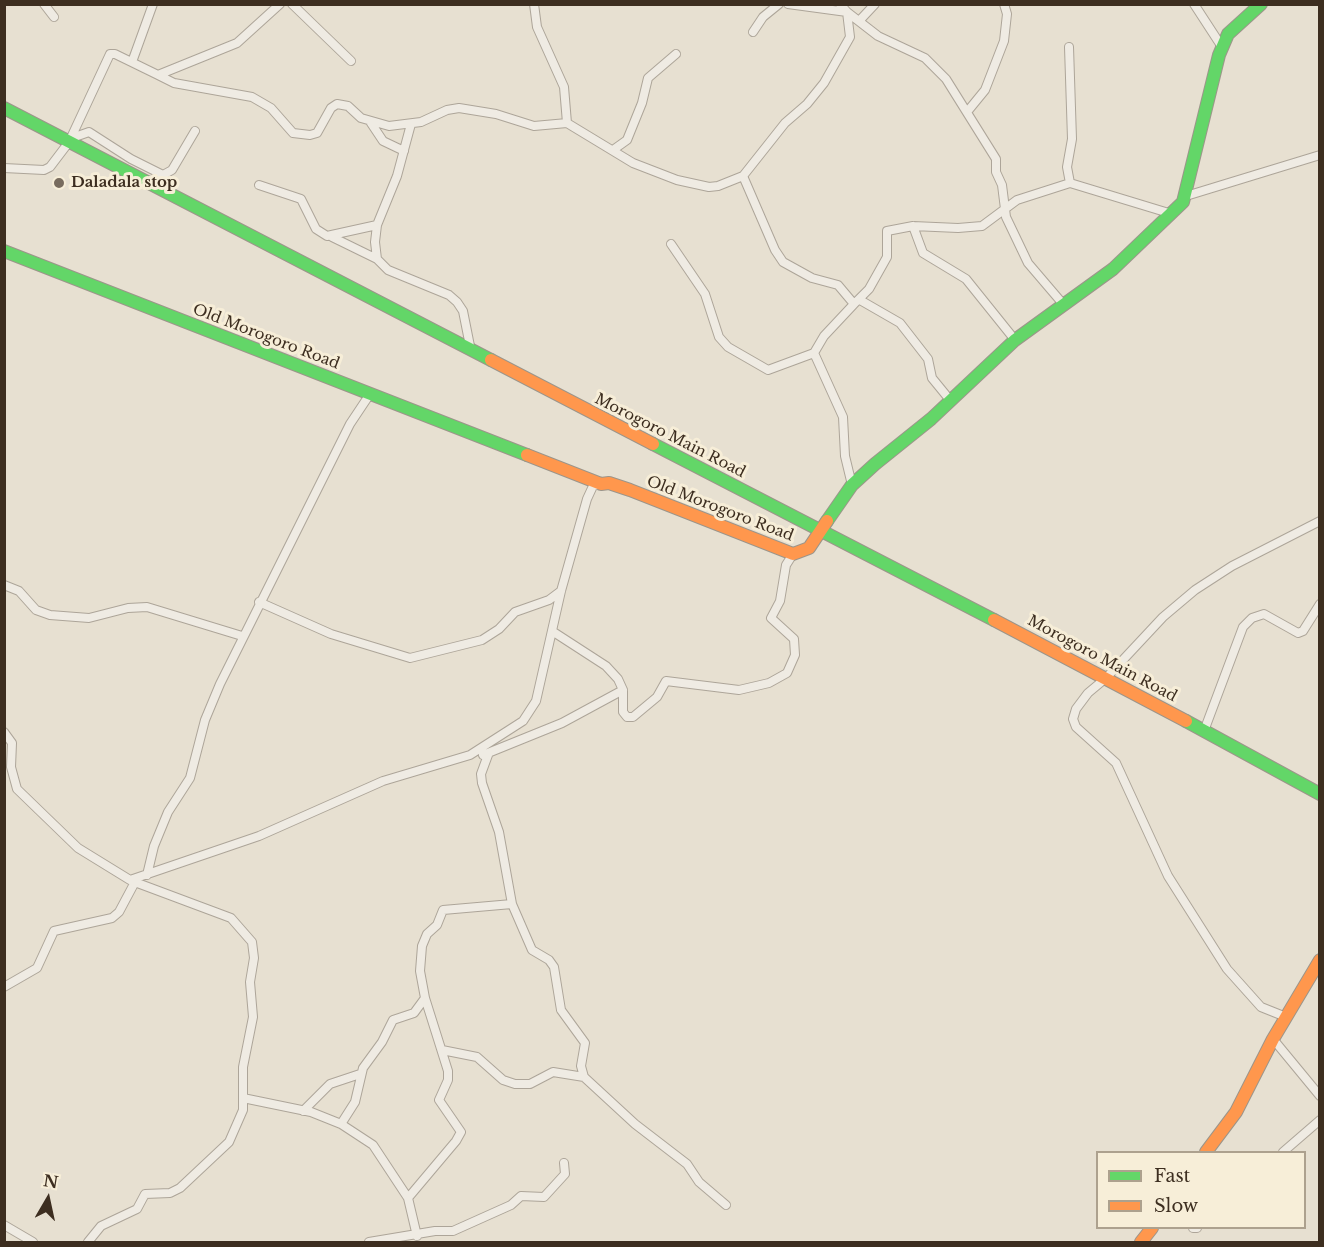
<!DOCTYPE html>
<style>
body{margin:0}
#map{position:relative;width:1324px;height:1247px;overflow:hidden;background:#e7e0d1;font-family:"Libre Baskerville",serif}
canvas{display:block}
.frame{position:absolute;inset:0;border:6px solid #3d2e20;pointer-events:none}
.legend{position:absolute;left:1096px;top:1151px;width:210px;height:78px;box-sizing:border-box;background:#f7eed8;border:2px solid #ada18e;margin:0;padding:8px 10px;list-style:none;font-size:18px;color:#3d2e20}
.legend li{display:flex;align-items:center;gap:12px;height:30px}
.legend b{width:30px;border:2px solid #ada18e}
.north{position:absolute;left:18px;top:1169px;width:60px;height:60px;-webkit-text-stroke:4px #f7eed8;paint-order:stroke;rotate:9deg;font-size:16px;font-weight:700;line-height:24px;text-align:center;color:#3d2e20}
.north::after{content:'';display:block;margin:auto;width:21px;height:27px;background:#3d2e20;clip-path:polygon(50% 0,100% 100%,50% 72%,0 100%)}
</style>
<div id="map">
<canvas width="1324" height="1247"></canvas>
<div class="frame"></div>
<ul class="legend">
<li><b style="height:8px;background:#63d668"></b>Fast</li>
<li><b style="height:8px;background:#ff974d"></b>Slow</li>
</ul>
<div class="north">N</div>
</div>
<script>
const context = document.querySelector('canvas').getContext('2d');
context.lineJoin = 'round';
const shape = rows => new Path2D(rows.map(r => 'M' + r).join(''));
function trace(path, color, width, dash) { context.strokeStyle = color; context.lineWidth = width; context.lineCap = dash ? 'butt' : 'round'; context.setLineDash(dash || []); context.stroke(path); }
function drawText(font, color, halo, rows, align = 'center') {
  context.font = font + ' "Libre Baskerville",serif'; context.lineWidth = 6; context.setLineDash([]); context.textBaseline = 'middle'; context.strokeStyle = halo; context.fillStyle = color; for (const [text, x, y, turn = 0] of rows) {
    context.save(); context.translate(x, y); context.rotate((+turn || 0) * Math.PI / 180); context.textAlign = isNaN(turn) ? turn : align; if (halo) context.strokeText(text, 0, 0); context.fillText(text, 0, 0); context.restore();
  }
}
const street = shape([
 [44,4,54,17],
 [292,4,351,61],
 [534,4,537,27,564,87,567,123],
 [788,4,847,12,878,36,925,58,946,79,996,159,996,172,1002,185,1006,217,1028,263,1063,304],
 [1194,4,1222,47],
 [860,20,875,4],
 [753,32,763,17,779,4],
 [1069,47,1072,139,1067,167,1070,183,1172,214],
 [132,62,153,4],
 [158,75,174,83,252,97,271,108,293,133,310,135,317,133,331,108,337,104,348,106,361,118,389,126,421,122,447,110,459,108,496,114,534,126,567,123,633,163,677,180,709,187,718,186,743,176,785,123,807,104,824,83,850,37,847,12,840,4],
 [967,112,985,90,1004,41,1007,14,1004,4],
 [371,123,383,141,404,151],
 [411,124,397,176,377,225,375,242,377,259,388,270,449,295,457,302,463,311,471,351],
 [72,138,89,132,131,159,163,175,172,170,195,131],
 [613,150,627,140,642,103,648,78,676,54],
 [4,168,44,170,50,167,69,142,110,54,115,54,158,75,237,43,280,4],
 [743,176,775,250,783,262,812,278,838,285,854,304,824,336,814,353,843,417,845,456,852,485],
 [259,185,301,199,316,229,327,236,377,225],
 [1186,196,1320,155],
 [913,226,923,253,966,279,1015,340],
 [332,237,377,259],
 [671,244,705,294,719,337,728,347,768,370,814,353],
 [860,300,900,323,928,359,932,378,950,400],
 [854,304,869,289,887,257,887,231,913,226,958,228,982,226,1017,200,1070,183],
 [4,585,19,591,36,610,50,615,89,618,128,608,147,607,242,636],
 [259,602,331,634,410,658,482,640,499,629,515,612,549,600,561,591],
 [552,631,606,666,618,679,623,690,623,712,627,717,633,717,657,697,666,681,739,690,769,683,787,673,795,655,794,639,771,618,780,601,786,565,793,554],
 [1204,731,1243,627,1252,618,1264,614,1298,633,1303,631,1320,604],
 [4,732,12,743,11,767,17,789,78,848,130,880,259,836,383,781,470,755,523,721,536,701,561,591,587,499,593,486,601,484],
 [483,755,562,723,623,690],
 [488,755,481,774,482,783,499,832,512,904,532,950,549,960,554,967,561,1010,585,1043,581,1066,584,1077,635,1124,687,1164,699,1182,726,1205],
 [147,875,154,846,168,812,190,778,205,720,220,684,350,424,370,394],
 [4,987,37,968,54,931,112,918,119,912,135,882],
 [1286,1017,1261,1007,1227,969,1168,876,1116,763,1076,727,1073,719,1076,709,1088,693,1106,678,1163,617,1195,590,1232,566,1320,521],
 [1273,1039,1320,1096],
 [442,1050,477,1057,503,1080,515,1084,530,1084,553,1072,584,1077],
 [243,1098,311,1112,341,1124,373,1145,408,1198,417,1236],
 [303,1111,330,1084,360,1074],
 [341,1124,355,1102,363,1068,382,1042,393,1020,414,1013,425,998,420,971,422,946,427,934,437,925,443,910,512,904],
 [1283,1152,1320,1120],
 [408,1198,456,1141,461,1132,439,1100,448,1080,448,1071,425,998],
 [4,1225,33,1242],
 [1193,1228,1197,1228],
 [88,1242,101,1226,137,1209,145,1194,170,1193,180,1188,229,1142,243,1110,243,1067,253,1017,250,982,254,958,252,942,231,918,132,881],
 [369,1242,435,1231,453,1231,511,1205,521,1196,544,1197,565,1174,564,1163]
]);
const fast = shape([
 [4,108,491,360],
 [4,251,527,455],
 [653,444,994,620],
 [827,521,852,485,875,464,931,419,1015,340,1113,269,1183,202,1219,55,1228,34,1261,4],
 [1186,721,1320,794]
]);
const slow = shape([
 [491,360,653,444],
 [527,455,601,484,609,483,630,490,793,554,809,548,827,521],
 [994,620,1186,721],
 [1206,1152,1236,1112,1273,1039,1320,960],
 [1141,1242,1152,1228]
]);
trace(street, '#ada599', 10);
trace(fast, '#9c958a', 14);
trace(slow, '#9c958a', 14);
trace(street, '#efebe3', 8);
trace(fast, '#63d668', 12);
trace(slow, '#ff974d', 12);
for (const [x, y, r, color] of [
 [59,183,6,"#786c5e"]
]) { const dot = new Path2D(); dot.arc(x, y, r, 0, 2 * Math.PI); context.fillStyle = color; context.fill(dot); trace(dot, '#f7eed8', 2); }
drawText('bold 15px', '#3d2e20', '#f7eed8', [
 ["Daladala stop",71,183]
], 'left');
drawText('15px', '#3d2e20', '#f7eed8', [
 ["Old Morogoro Road",266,337,21],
 ["Morogoro Main Road",670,436,27],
 ["Old Morogoro Road",720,509,21],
 ["Morogoro Main Road",1102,659,28]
]);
</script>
